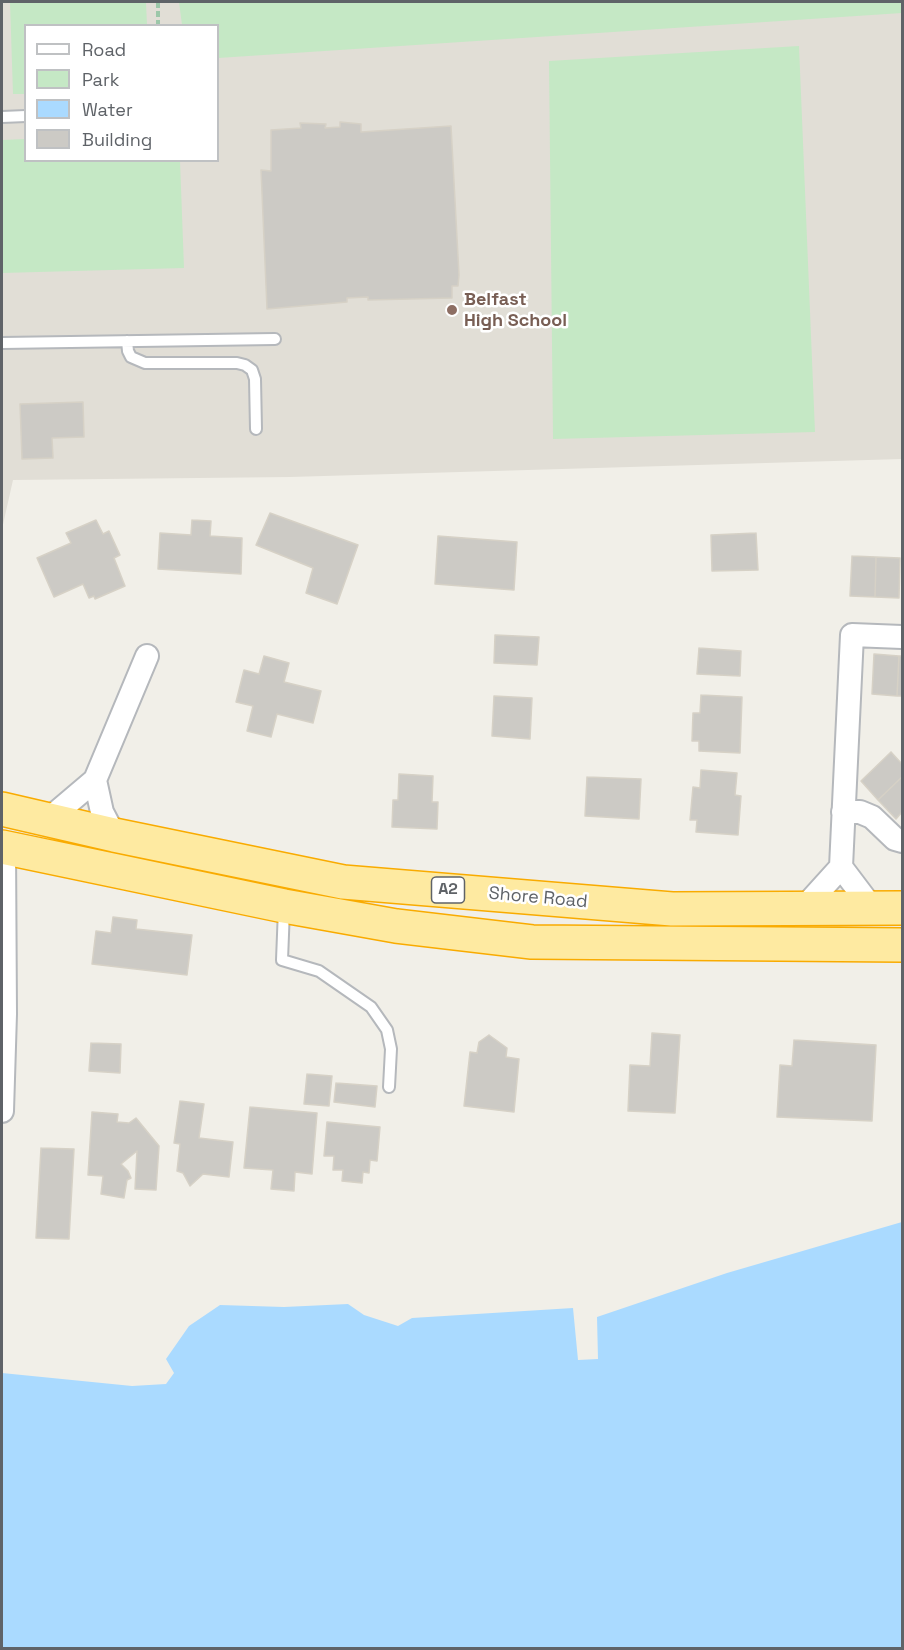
<!DOCTYPE html>
<style>
body{margin:0}
#map{position:relative;width:904px;height:1650px;overflow:hidden;background:#f1efe8;font-family:"Space Grotesk",sans-serif}
canvas{display:block}
.frame{position:absolute;inset:0;border:3px solid #5f6368;pointer-events:none}
.legend{position:absolute;left:24px;top:24px;width:195px;height:138px;box-sizing:border-box;background:#fff;border:2px solid #bfc1c3;margin:0;padding:8px 10px;list-style:none;font-size:18px;color:#5f6368}
.legend li{display:flex;align-items:center;gap:12px;height:30px}
.legend b{width:30px;border:2px solid #bfc1c3}
</style>
<div id="map">
<canvas width="904" height="1650"></canvas>
<div class="frame"></div>
<ul class="legend">
<li><b style="height:8px;background:#fff"></b>Road</li>
<li><b style="height:16px;background:#c5e8c5"></b>Park</li>
<li><b style="height:16px;background:#aadaff"></b>Water</li>
<li><b style="height:16px;background:#cccac5"></b>Building</li>
</ul>
</div>
<script>
const context = document.querySelector('canvas').getContext('2d');
context.lineJoin = 'round';
function fill(path, color) { context.fillStyle = color; context.fill(path, 'evenodd'); }
const shape = rows => new Path2D(rows.map(r => 'M' + r).join(''));
function trace(path, color, width, dash) { context.strokeStyle = color; context.lineWidth = width; context.lineCap = dash ? 'butt' : 'round'; context.setLineDash(dash || []); context.stroke(path); }
function drawText(font, color, halo, rows, align = 'center') {
  context.font = font + ' "Space Grotesk",sans-serif'; context.lineWidth = 5; context.setLineDash([]); context.textBaseline = 'middle'; context.strokeStyle = halo; context.fillStyle = color; for (const [text, x, y, turn = 0] of rows) {
    context.save(); context.translate(x, y); context.rotate((+turn || 0) * Math.PI / 180); context.textAlign = isNaN(turn) ? turn : align; if (halo) context.strokeText(text, 0, 0); context.fillText(text, 0, 0); context.restore();
  }
}
fill(shape([
 [2,2,902,2,902,459,290,477,13,480,2,529],
 [26,26,218,26,218,160,26,160]
]), '#e1ded6');
fill(shape([
 [10,2,146,2,147,25,26,26,25,94,13,94],
 [179,2,902,2,902,13,218,58,218,26,182,25],
 [799,46,815,432,553,439,549,61],
 [25,139,26,160,180,161,184,268,2,273,2,140]
]), '#c5e8c5');
fill(shape([
 [902,1222,902,1648,2,1648,2,1373,132,1386,166,1384,174,1373,166,1359,189,1326,220,1305,284,1307,348,1304,364,1315,398,1326,412,1318,573,1308,578,1360,598,1359,597,1317,727,1273]
]), '#aadaff');
const building = shape([
 [340,122,361,124,361,132,451,126,459,275,458,286,452,286,452,298,368,300,368,297,347,298,347,302,267,309,261,170,271,171,271,130,301,128,300,123,326,124,325,128,340,127,340,122],
 [83,402,84,437,52,438,53,458,22,459,20,404,83,402],
 [270,513,358,545,337,604,306,593,313,568,256,545,270,513],
 [96,520,103,534,109,531,120,555,114,558,125,586,95,599,94,596,89,598,83,584,54,597,37,558,71,543,66,533,96,520],
 [192,520,211,521,210,536,242,538,241,574,158,569,160,533,191,535,192,520],
 [756,533,758,570,712,571,711,535,756,533],
 [438,536,517,542,514,590,435,584,438,536],
 [852,556,876,557,875,597,850,596,852,556],
 [876,557,900,558,899,598,875,597,876,557],
 [495,635,539,637,537,665,494,663,495,635],
 [699,648,741,651,740,676,697,674,699,648],
 [874,654,899,656,897,696,872,694,874,654],
 [264,656,289,663,284,682,321,691,313,723,277,714,271,737,247,731,253,706,236,702,244,670,259,674,264,656],
 [899,656,902,656,902,696,897,696,899,656],
 [701,695,742,697,740,753,699,751,699,741,692,741,693,713,700,713,701,695],
 [494,696,532,698,530,739,492,736,494,696],
 [891,752,902,764,902,777,878,800,861,781,891,752],
 [701,770,737,773,735,795,741,796,738,835,696,832,697,820,690,820,693,787,700,788,701,770],
 [399,774,433,776,432,802,438,802,437,829,392,827,393,800,398,800,399,774],
 [587,777,641,779,639,819,585,816,587,777],
 [902,777,902,812,896,819,878,800,902,777],
 [113,917,137,920,136,929,192,935,187,975,92,964,96,931,111,933,113,917],
 [652,1033,680,1035,675,1113,628,1111,630,1065,650,1066,652,1033],
 [489,1035,507,1048,506,1057,519,1059,514,1112,464,1106,470,1052,477,1053,479,1042,489,1035],
 [794,1040,876,1045,872,1121,777,1117,780,1065,792,1066,794,1040],
 [91,1043,121,1044,120,1073,89,1071,91,1043],
 [307,1074,332,1076,329,1106,304,1104,307,1074],
 [336,1083,377,1086,375,1107,334,1102,336,1083],
 [180,1101,204,1104,199,1138,233,1142,229,1177,203,1174,190,1186,183,1173,177,1171,180,1144,174,1143,180,1101],
 [250,1107,317,1113,312,1174,295,1172,294,1191,271,1189,273,1170,244,1168,250,1107],
 [92,1112,118,1114,117,1122,129,1123,136,1118,159,1146,156,1190,135,1189,137,1151,121,1164,128,1171,131,1178,127,1180,124,1198,101,1194,103,1176,88,1175,92,1112],
 [327,1122,380,1127,377,1161,370,1160,369,1173,363,1172,362,1183,342,1181,343,1170,333,1170,334,1156,324,1156,327,1122],
 [41,1148,74,1149,69,1239,36,1238,41,1148]
]);
fill(building, '#cccac5');
trace(building, '#d6d1c6', 1.5);
const service = shape([
 [2,117,26,116],
 [127,341,128,351,131,357,145,363,237,363,245,365,252,370,255,379,256,429],
 [2,343,275,339],
 [284,909,282,960,319,971,371,1007,387,1030,391,1049,389,1087]
]);
const minor = shape([
 [95,780,102,812,114,835],
 [843,812,860,812,872,817,895,839,902,841],
 [49,819,95,780,147,656],
 [841,867,852,635,902,637],
 [803,909,841,867,872,908],
 [2,1111,5,1014,4,847]
]);
const trunk = shape([
 [2,809,114,835,343,882,672,909,902,908],
 [2,847,284,906,396,926,532,942,902,945]
]);
trace(service, '#b5b8bc', 14);
trace(minor, '#b5b8bc', 26);
trace(trunk, '#f9ab00', 36);
trace(shape([
 [158,2,158,26]
]), '#9cc7a9', 4, [6, 3]);
trace(service, '#fff', 10);
trace(minor, '#fff', 22);
trace(trunk, '#feeaa1', 33);
for (const [x, y, r, color] of [
 [452,310,6,"#8d6e63"]
]) { const dot = new Path2D(); dot.arc(x, y, r, 0, 2 * Math.PI); context.fillStyle = color; context.fill(dot); trace(dot, '#fff', 2); }
for (const [x, y, w] of [
 [448,890,33]
]) { const box = new Path2D(); box.roundRect(x - w / 2, y - 13, w, 26, 4.5); context.fillStyle = '#fff'; context.fill(box); trace(box, '#5f6368', 1.5); }
drawText('bold 16px', '#5f6368', null, [
 ["A2",448,890]
]);
drawText('bold 18px', '#785e54', '#fff', [
 ["Belfast",464,300],
 ["High School",464,321]
], 'left');
drawText('18px', '#5f6368', '#fff', [
 ["Shore Road",538,898,5]
]);
</script>
